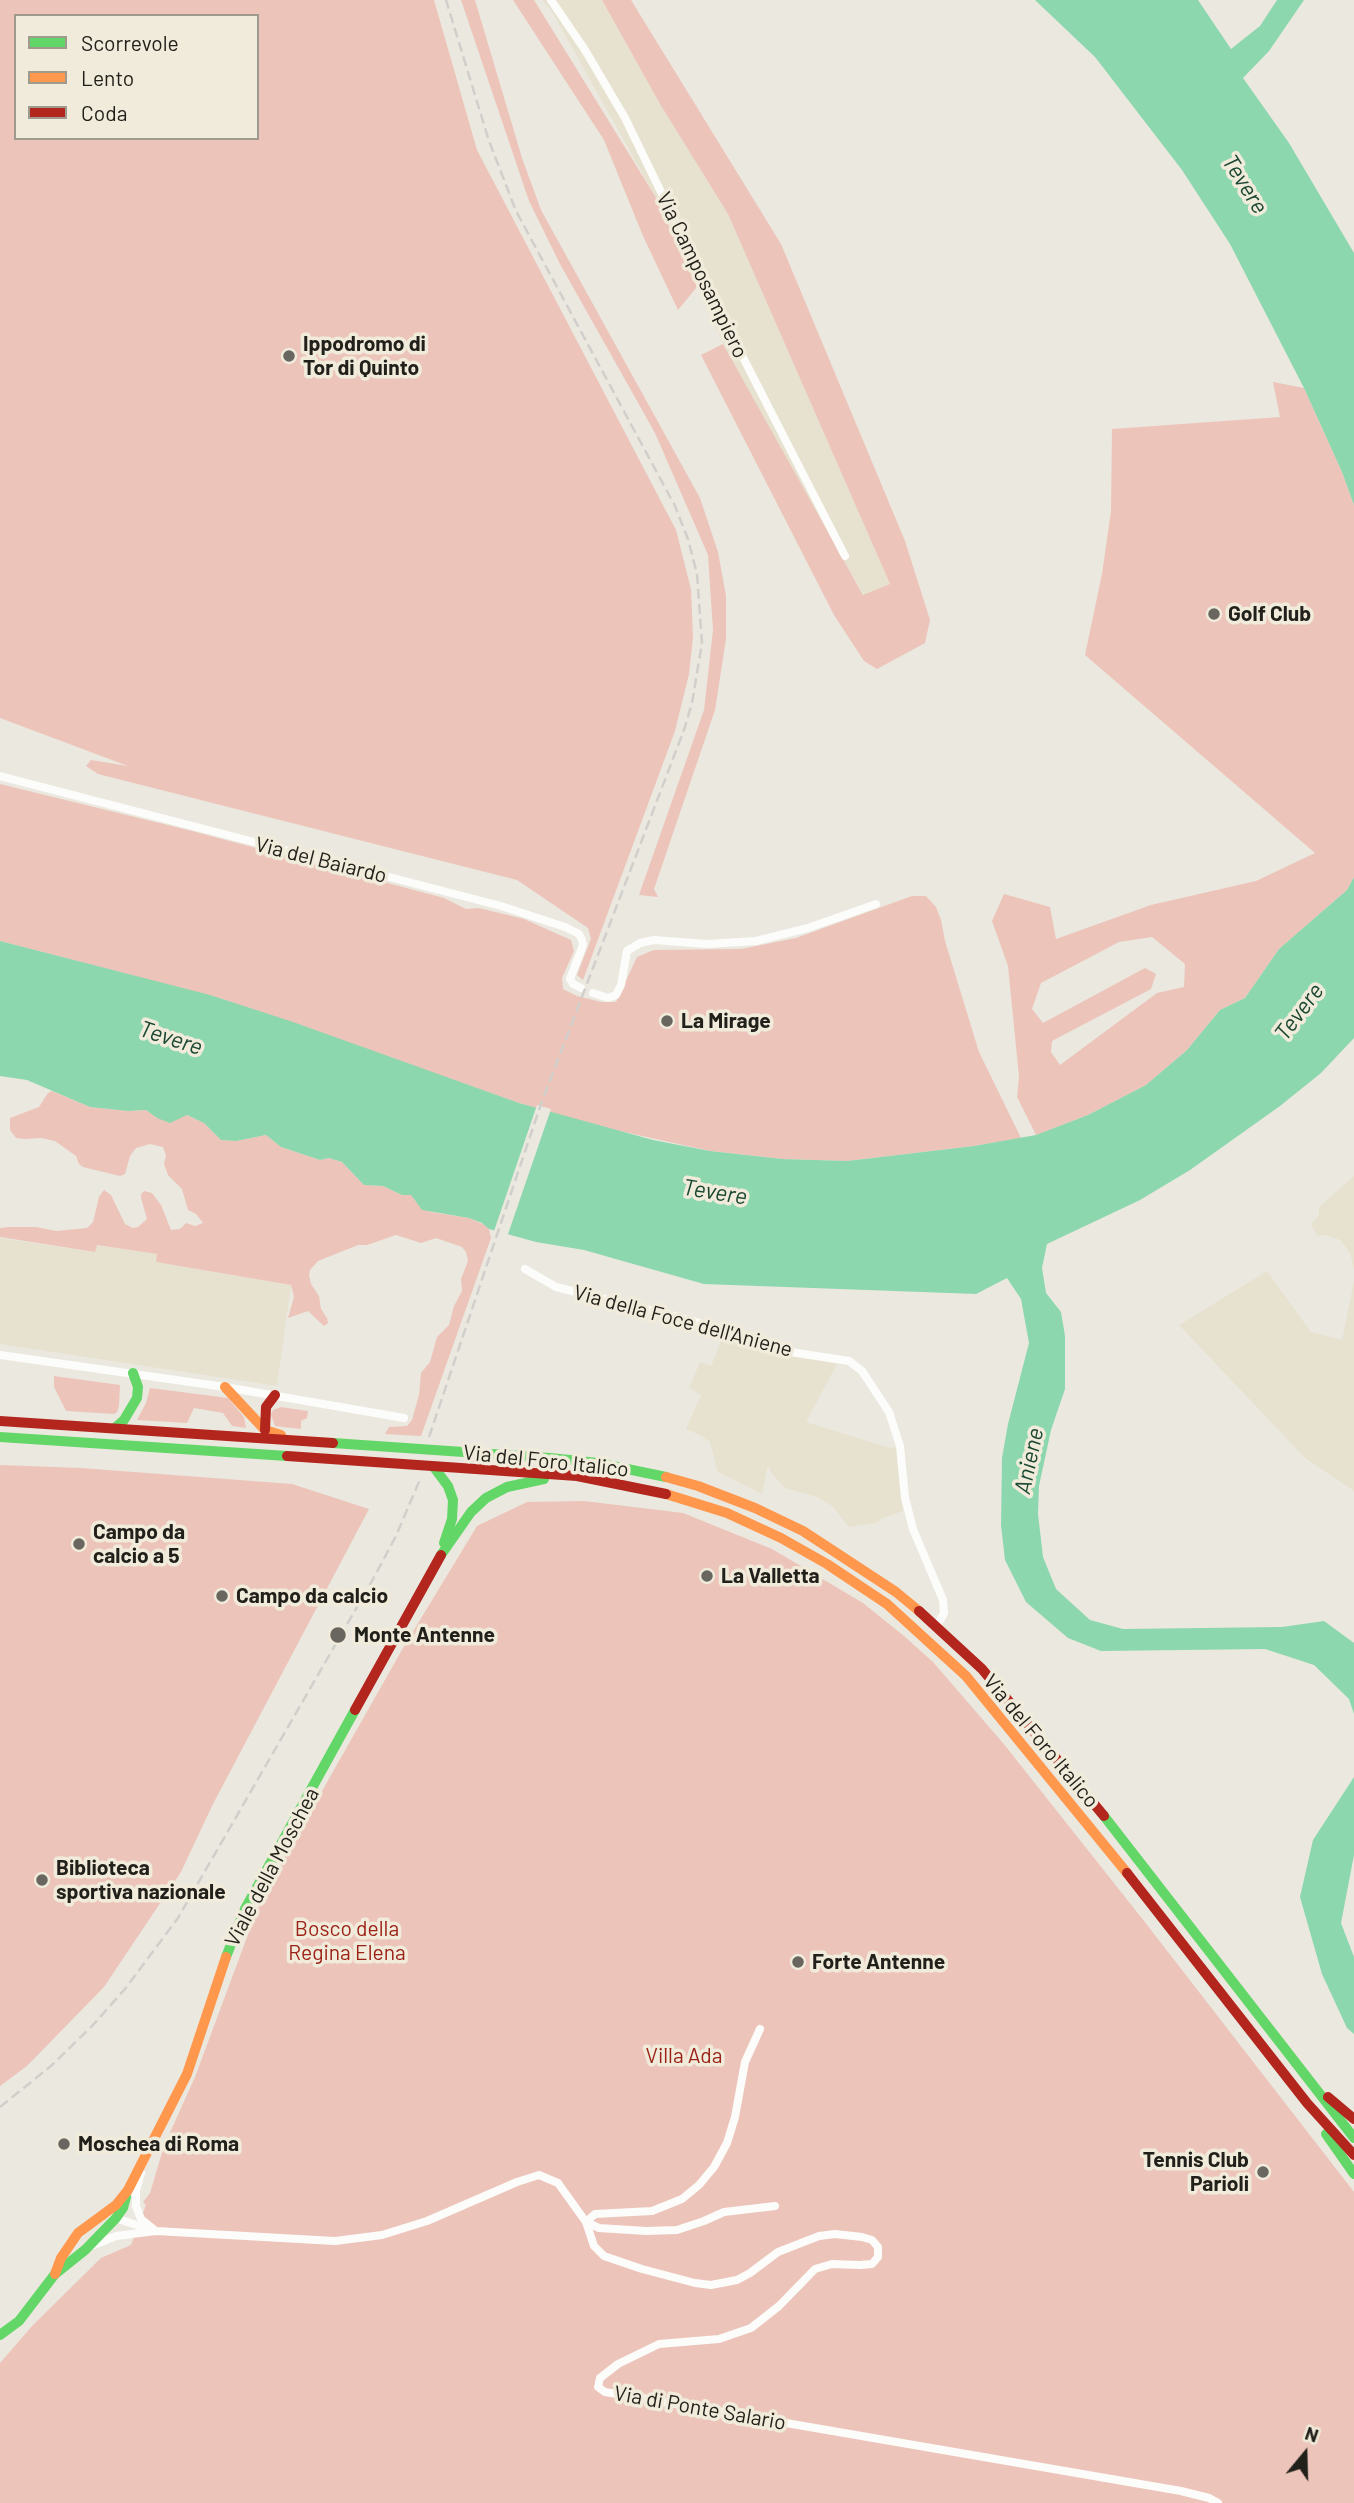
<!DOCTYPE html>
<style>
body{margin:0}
#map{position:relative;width:1354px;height:2503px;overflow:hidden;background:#ebe8df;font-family:Barlow,sans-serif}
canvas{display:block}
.legend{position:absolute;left:14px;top:14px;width:245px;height:126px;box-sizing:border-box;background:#f0ebda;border:2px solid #9e9a8d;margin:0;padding:9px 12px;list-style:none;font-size:21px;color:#22201a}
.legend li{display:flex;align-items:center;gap:14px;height:35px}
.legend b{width:35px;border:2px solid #9e9a8d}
.north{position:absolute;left:1270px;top:2419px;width:70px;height:70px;-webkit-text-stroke:5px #f0ebda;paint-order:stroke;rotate:19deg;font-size:19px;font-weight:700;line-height:28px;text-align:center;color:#22201a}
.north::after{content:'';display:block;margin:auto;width:24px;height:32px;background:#22201a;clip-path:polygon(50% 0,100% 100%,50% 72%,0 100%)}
</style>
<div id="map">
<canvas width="1354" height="2503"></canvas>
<ul class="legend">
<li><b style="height:9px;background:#63d668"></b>Scorrevole</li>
<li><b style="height:9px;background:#ff974d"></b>Lento</li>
<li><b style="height:9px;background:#b3261e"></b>Coda</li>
</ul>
<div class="north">N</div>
</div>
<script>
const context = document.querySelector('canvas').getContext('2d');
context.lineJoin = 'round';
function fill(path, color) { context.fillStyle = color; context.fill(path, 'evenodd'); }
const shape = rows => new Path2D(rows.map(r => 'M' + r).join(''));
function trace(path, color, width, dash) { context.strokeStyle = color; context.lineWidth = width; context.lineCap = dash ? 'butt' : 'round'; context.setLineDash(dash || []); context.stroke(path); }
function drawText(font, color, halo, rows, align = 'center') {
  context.font = font + ' Barlow,sans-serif'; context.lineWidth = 7; context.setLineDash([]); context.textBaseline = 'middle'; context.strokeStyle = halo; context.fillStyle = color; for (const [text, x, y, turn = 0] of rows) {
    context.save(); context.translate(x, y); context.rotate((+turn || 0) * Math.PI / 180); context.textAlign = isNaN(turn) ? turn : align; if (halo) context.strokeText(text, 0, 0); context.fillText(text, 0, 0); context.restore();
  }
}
fill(shape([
 [542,0,602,0,660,104,728,214,890,584,864,595,755,413,655,196,551,10],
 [1354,1176,1354,1270,1350,1253,1340,1240,1325,1235,1317,1236,1311,1224,1319,1215,1319,1207],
 [0,1238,94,1252,96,1245,158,1254,156,1262,291,1285,277,1386,0,1344],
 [1267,1271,1311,1332,1342,1340,1354,1281,1354,1491,1305,1458,1179,1325],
 [723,1336,837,1364,806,1422,890,1448,897,1447,903,1511,883,1518,876,1523,849,1527,832,1506,817,1497,785,1488,772,1474,768,1465,762,1494,718,1472,710,1442,702,1436,686,1429,701,1395,689,1388,700,1362,711,1366]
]), '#e7e2d0');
fill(shape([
 [0,0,434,0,477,150,676,530,691,589,693,637,689,674,675,731,583,980,577,975,591,939,588,928,517,880,98,774,86,766,91,760,128,766,0,718],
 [16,16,257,16,257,138,16,138],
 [461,0,475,0,522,158,541,210,700,498,718,552,726,596,726,639,715,710,654,889,658,897,639,895,704,710,713,630,708,555,655,433,560,264,529,201],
 [513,0,534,0,655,196,697,287,678,310,643,236,604,140],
 [602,0,631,0,781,244,905,541,930,620,925,643,877,669,864,661,834,615,701,355,723,344,863,595,890,584,728,214,660,104],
 [1273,382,1304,388,1342,472,1354,505,1354,877,1347,890,1279,949,1245,998,1220,1010,1187,1050,1146,1085,1088,1115,1036,1135,1017,1097,1019,1077,1008,966,992,921,1004,894,1050,907,1056,939,1151,905,1256,881,1315,853,1085,655,1102,574,1111,511,1112,429,1280,417],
 [1152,937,1185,964,1184,987,1157,993,1060,1065,1051,1052,1052,1041,1151,989,1156,974,1145,968,1043,1023,1032,1009,1041,983,1119,942],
 [0,784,192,831,444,898,466,909,479,908,524,919,571,940,574,951,562,978,563,989,577,996,601,1002,616,1002,637,957,654,950,741,949,796,938,912,896,926,896,936,907,941,920,945,941,979,1052,1021,1138,974,1146,847,1161,782,1159,710,1151,597,1126,519,1103,222,999,0,941],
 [52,1091,90,1107,128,1111,146,1110,157,1118,178,1118,187,1115,204,1123,221,1140,236,1141,266,1135,281,1147,320,1160,329,1158,342,1162,364,1185,383,1186,402,1195,411,1194,416,1202,431,1212,469,1218,485,1225,489,1229,491,1238,421,1436,385,1434,389,1427,407,1426,412,1420,419,1395,421,1373,430,1362,437,1337,449,1325,454,1306,462,1291,461,1279,468,1261,466,1252,462,1247,436,1238,421,1243,396,1235,367,1245,358,1245,318,1261,310,1270,309,1275,311,1284,319,1296,321,1309,327,1318,328,1323,324,1326,308,1311,288,1318,294,1297,291,1285,156,1262,157,1254,97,1245,95,1252,0,1237,0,1228,8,1227,36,1227,56,1231,87,1228,93,1222,99,1197,104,1190,111,1195,125,1224,133,1228,138,1227,147,1219,141,1198,141,1194,144,1191,152,1193,161,1205,171,1230,180,1229,186,1223,195,1226,203,1223,196,1214,188,1210,182,1189,168,1175,164,1164,166,1155,163,1147,150,1144,136,1148,130,1156,125,1174,120,1176,83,1167,79,1164,76,1156,55,1141,41,1138,24,1139,16,1138,10,1130,10,1118,39,1107,48,1093],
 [54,1376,120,1385,119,1406,117,1412,114,1414,66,1411,54,1387],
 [150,1388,228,1398,244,1417,246,1428,232,1426,223,1413,194,1408,187,1423,137,1420,146,1403],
 [281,1407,308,1411,307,1418,301,1421,301,1429,275,1426,271,1415,273,1410],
 [0,1465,81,1468,292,1484,369,1509,213,1804,181,1872,104,1987,27,2066,0,2086],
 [584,1501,683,1513,772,1549,863,1603,904,1636,933,1662,1003,1743,1144,1921,1354,2192,1354,2503,0,2503,0,2363,33,2325,101,2258,131,2245,146,2205,143,2202,150,2193,164,2146,195,2077,262,1897,403,1648,477,1526,527,1502]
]), '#ecc4ba');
fill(shape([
 [1035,0,1198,0,1231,49,1260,26,1277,0,1304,0,1269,51,1243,78,1289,143,1354,253,1354,505,1342,472,1304,388,1230,244,1182,170,1095,57],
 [1354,877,1354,1038,1321,1073,1280,1106,1190,1170,1140,1200,1047,1244,1042,1268,1046,1293,1061,1312,1065,1336,1065,1389,1051,1430,1039,1486,1038,1514,1043,1557,1056,1589,1090,1620,1123,1629,1282,1627,1324,1621,1354,1643,1354,1714,1349,1699,1314,1665,1265,1649,1101,1651,1068,1638,1026,1602,1005,1560,1001,1525,1002,1458,1008,1424,1029,1343,1021,1299,1007,1278,976,1294,704,1284,584,1250,536,1242,489,1229,482,1223,469,1218,422,1210,411,1195,402,1195,383,1186,364,1185,342,1162,329,1158,320,1160,281,1147,266,1135,236,1141,221,1140,204,1123,187,1115,170,1123,157,1118,146,1110,128,1111,90,1107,27,1080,0,1076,0,941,210,995,293,1022,519,1103,653,1140,710,1151,782,1159,847,1161,974,1146,1036,1135,1088,1115,1146,1085,1187,1050,1220,1010,1245,998,1279,949,1347,890],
 [1354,1777,1354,1855,1341,1923,1354,1957,1354,2034,1347,2028,1322,1974,1300,1897,1313,1840]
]), '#8cd7ae');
fill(shape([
 [537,1105,551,1109,507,1237,493,1234]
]), '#ebe8df');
trace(shape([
 [551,0,585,50,625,118,714,301,845,556],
 [0,776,501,906,565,927,579,934,582,940,583,945,570,979,573,984,581,988],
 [593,993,608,998,616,995,621,985,627,951,640,943,654,940,707,944,756,941,808,928,876,904],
 [525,1269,556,1287,682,1318,728,1331,777,1350,849,1361,862,1371,889,1412,900,1446,905,1498,913,1529,943,1600,944,1613,937,1626],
 [0,1355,225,1387,404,1418],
 [141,2173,136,2191,136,2206,141,2219,156,2231],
 [112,2217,149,2229],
 [586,2222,595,2214,652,2211,682,2199,699,2185,714,2167,727,2143,735,2117,745,2062,760,2029],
 [586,2222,599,2228,646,2231,677,2230,704,2221,724,2212,775,2206],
 [94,2245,116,2236,156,2231,335,2241,382,2235,427,2221,517,2182,539,2175,558,2183,586,2222,594,2246,604,2256,642,2269,695,2283,711,2285,737,2280,750,2273,778,2252,819,2236,835,2234,862,2237,872,2240,878,2247,878,2257,872,2264,860,2265,832,2264,815,2269,779,2306,751,2328,719,2339,659,2344,618,2364,600,2378,598,2387,605,2392,641,2398,1181,2491,1209,2498,1218,2503]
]), '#fcfcfa', 8);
trace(shape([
 [115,1428,124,1420,137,1398,138,1387,133,1373],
 [0,1437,287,1456],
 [333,1443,550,1458,598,1463,666,1477],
 [433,1466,448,1486,453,1500,452,1519,444,1543],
 [441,1555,471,1512,486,1498,507,1487,544,1479],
 [1104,1816,1354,2138],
 [226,1957,245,1909,355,1710],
 [1326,2134,1354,2174],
 [0,2335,19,2321,55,2274,85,2250,116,2218,123,2208,126,2197]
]), '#63d668', 10);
trace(shape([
 [225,1387,265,1430,281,1435],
 [666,1477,698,1486,755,1508,803,1531,896,1592,919,1611],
 [666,1494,727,1513,781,1538,827,1564,887,1604,966,1676,1127,1873],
 [55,2274,61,2258,78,2233,116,2205,128,2190,187,2074,226,1957]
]), '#ff974d', 10);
trace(shape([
 [0,1421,333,1443],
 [265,1430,266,1407,275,1395],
 [287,1456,577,1476,666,1494],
 [919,1611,982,1669,1104,1816],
 [355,1710,441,1555],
 [1127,1873,1307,2103,1354,2155],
 [1328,2097,1354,2119]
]), '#b3261e', 10);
trace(shape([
 [429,1437,541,1104,684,730,692,703,702,643,697,574,688,539,675,506,516,211,489,141,446,0],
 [0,2107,51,2066,93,2025,125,1989,178,1918,372,1581,396,1536,421,1477]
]), '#d0cfcc', 2.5, [10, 5]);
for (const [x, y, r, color] of [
 [289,356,7,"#68665f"],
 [1214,614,7,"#68665f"],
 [667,1021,7,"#68665f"],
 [79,1544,7,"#68665f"],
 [707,1576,7,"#68665f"],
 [222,1596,7,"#68665f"],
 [338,1635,9,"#68665f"],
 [42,1880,7,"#68665f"],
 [798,1962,7,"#68665f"],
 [64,2144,7,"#68665f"],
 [1263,2172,7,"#68665f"]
]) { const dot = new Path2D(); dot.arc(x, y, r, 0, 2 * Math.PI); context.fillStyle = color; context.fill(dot); trace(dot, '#f0ebda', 2.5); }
drawText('21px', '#22201a', '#f0ebda', [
 ["Via Camposampiero",702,275,64],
 ["Via del Baiardo",321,860,14],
 ["Via della Foce dell'Aniene",683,1321,15],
 ["Via del Foro Italico",546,1461,6],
 ["Via del Foro Italico",1041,1741,50],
 ["Viale della Moschea",272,1867,-62],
 ["Via di Ponte Salario",700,2408,10]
]);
drawText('bold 21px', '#22201a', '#f0ebda', [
 ["Ippodromo di",303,344],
 ["Tor di Quinto",303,368],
 ["Golf Club",1228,614],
 ["La Mirage",681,1021],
 ["Campo da",93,1532],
 ["calcio a 5",93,1556],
 ["La Valletta",721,1576],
 ["Campo da calcio",236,1596],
 ["Monte Antenne",354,1635],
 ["Biblioteca",56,1868],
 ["sportiva nazionale",56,1892],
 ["Forte Antenne",812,1962],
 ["Moschea di Roma",78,2144],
 ["Tennis Club",1249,2160,"right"],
 ["Parioli",1249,2184,"right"]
], 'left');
drawText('21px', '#9c2217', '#f0ebda', [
 ["Bosco della",347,1929],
 ["Regina Elena",347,1953],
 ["Villa Ada",684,2056]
]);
drawText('italic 23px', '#1b4832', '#f0ebda', [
 ["Tevere",1245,184,58],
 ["Tevere",1299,1012,-53],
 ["Tevere",171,1038,18],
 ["Tevere",715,1192,9],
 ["Aniene",1029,1461,-78]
]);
</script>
